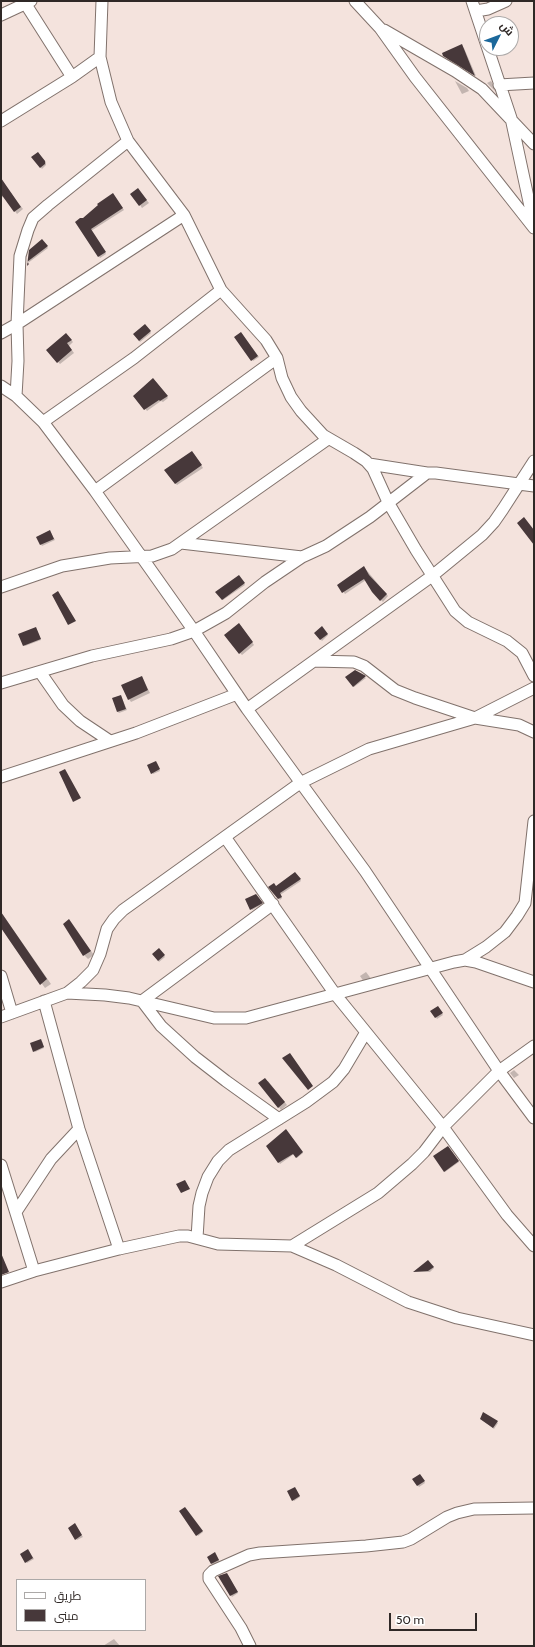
<!DOCTYPE html>
<meta charset="utf-8">
<style>
body{margin:0}
#map{position:relative;width:535px;height:1647px;overflow:hidden;background:#f4e3dd;font-family:Cabin,Cairo,sans-serif}
canvas{display:block}
.frame{position:absolute;inset:0;border:2px solid #2f2826;pointer-events:none}
.legend{position:absolute;left:16px;top:1579px;width:130px;height:52px;box-sizing:border-box;background:#fff;border:1px solid #aca9a8;margin:0;padding:5px 7px;list-style:none;font-size:12px;color:#2f2826}
.legend li{display:flex;align-items:center;gap:8px;height:20px}
.legend b{width:20px;border:1px solid #aca9a8}
.north{position:absolute;left:479px;top:16px;width:40px;height:40px;box-sizing:border-box;background:#fff;border:1px solid #aca9a8;border-radius:50%;rotate:48deg;font-size:11px;font-weight:700;line-height:16px;text-align:center;color:#2f2826}
.north::after{content:'';display:block;margin:auto;width:14px;height:18px;background:#1c689b;clip-path:polygon(50% 0,100% 100%,50% 72%,0 100%)}
.scale{position:absolute;left:389px;top:1613px;width:88px;height:18px;box-sizing:border-box;border:2px solid #2f2826;border-top:0;padding-left:5px;font-size:12px;line-height:14px;white-space:nowrap;color:#2f2826;-webkit-text-stroke:3px #fff;paint-order:stroke}
</style>
<div id="map">
<canvas width="535" height="1647"></canvas>
<div class="frame"></div>
<ul class="legend">
<li><b style="height:5px;background:#fff"></b>طريق</li>
<li><b style="height:11px;background:#47383a"></b>مبنى</li>
</ul>
<div class="north">ش</div>
<div class="scale">50 m</div>
</div>
<script>
const context = document.querySelector('canvas').getContext('2d');
context.lineJoin = 'round';
function fill(path, color) { context.fillStyle = color; context.fill(path, 'evenodd'); }
const shape = rows => new Path2D(rows.map(r => 'M' + r).join(''));
function trace(path, color, width, dash) { context.strokeStyle = color; context.lineWidth = width; context.lineCap = dash ? 'butt' : 'round'; context.setLineDash(dash || []); context.stroke(path); }
fill(shape([
 [461,46,464,48,476,76,447,59],
 [455,81,467,88,469,91,462,94],
 [491,81,493,84,496,92,487,83],
 [38,153,46,162,46,165,42,169,33,157],
 [1,180,23,209,17,214,4,196,1,198],
 [140,192,149,203,142,208,140,205],
 [114,196,124,210,91,231,106,254,100,258,77,222,83,219],
 [42,241,48,248,28,263,30,250],
 [145,326,151,333,140,342,134,334],
 [66,334,73,342,69,346,74,353,60,364,58,362],
 [242,334,259,357,253,361,235,337],
 [155,381,168,398,163,402,161,401,147,411,135,396],
 [194,454,203,468,177,485,175,483],
 [51,533,55,540,42,546,37,537],
 [364,567,388,596,383,602,373,592,366,580,345,594,338,585],
 [239,576,245,585,223,600,217,592],
 [241,626,254,645,242,655,240,653],
 [36,628,41,640,25,646,24,645],
 [322,628,328,635,322,641,315,633],
 [355,671,366,678,354,687,347,677],
 [142,677,150,693,131,702,129,699],
 [121,696,127,710,119,713,118,712],
 [157,763,160,771,153,774,152,773],
 [296,874,301,881,280,895,282,898,280,900,270,887,276,887],
 [257,896,263,904,252,910,251,909],
 [1,912,51,984,45,988,1,927],
 [69,921,94,955,88,959,84,955],
 [159,950,165,957,159,962,154,955],
 [366,972,372,980,364,982,360,976],
 [438,1008,443,1015,437,1019,432,1011],
 [42,1041,44,1048,35,1052,34,1051],
 [514,1070,519,1075,514,1078,510,1073],
 [268,1081,287,1105,281,1110,259,1083],
 [286,1130,303,1153,297,1158,294,1154,280,1164,268,1146],
 [449,1148,459,1162,445,1172,444,1171],
 [428,1261,434,1268,430,1272,415,1272],
 [482,1420,497,1422,498,1423,494,1429],
 [421,1476,425,1483,419,1487,413,1479],
 [296,1489,300,1497,294,1501,293,1500],
 [185,1508,203,1532,198,1536,197,1535],
 [76,1526,83,1537,77,1540,76,1539],
 [29,1551,34,1559,27,1563,26,1562],
 [216,1555,220,1562,213,1565,208,1557],
 [228,1575,238,1593,232,1597,220,1577],
 [114,1639,120,1646,103,1646]
]), '#0003');
fill(shape([
 [462,44,472,69,475,76,443,56,442,53],
 [38,152,45,161,45,164,40,168,31,157],
 [1,178,21,207,14,212,1,194],
 [138,188,147,200,139,206,130,194],
 [113,193,123,208,91,229,106,252,98,257,75,222,80,218,83,218,98,205,97,204],
 [42,239,48,246,27,262,29,264,27,266,29,250],
 [145,324,151,331,139,341,133,334],
 [241,332,258,356,251,361,234,337],
 [66,333,72,340,67,343,72,350,57,363,46,350],
 [153,378,168,396,160,401,159,400,144,410,133,396],
 [192,451,202,465,175,484,164,470],
 [524,517,534,530,534,545,517,523],
 [50,530,54,539,40,545,36,537],
 [364,566,369,575,387,594,380,601,372,592,364,579,342,593,337,585],
 [239,575,245,583,222,600,215,592],
 [58,591,76,621,68,625,52,595],
 [239,623,253,642,239,654,224,635],
 [322,626,328,634,320,640,314,633],
 [36,627,41,639,23,646,18,634],
 [355,670,366,676,353,687,345,677],
 [142,676,148,690,128,700,121,685],
 [121,695,126,709,117,712,112,698],
 [156,761,160,769,151,774,147,765],
 [65,769,81,798,73,802,59,772],
 [295,872,301,879,280,893,282,897,278,899,268,887,274,883,276,886],
 [256,894,263,903,250,910,245,899],
 [1,912,47,979,40,985,1,928],
 [69,919,91,951,83,956,63,924],
 [159,948,165,955,158,961,152,954],
 [438,1006,443,1013,435,1018,430,1011],
 [41,1039,44,1047,33,1052,30,1043],
 [290,1053,313,1086,308,1090,282,1058],
 [265,1078,285,1102,278,1108,258,1083],
 [286,1129,303,1152,296,1158,293,1154,278,1163,266,1146],
 [448,1146,459,1161,444,1172,433,1156],
 [185,1180,190,1189,181,1193,176,1184],
 [1,1253,9,1272,1,1275],
 [428,1260,434,1267,428,1271,413,1272],
 [483,1412,498,1421,493,1428,480,1419],
 [420,1474,425,1481,417,1486,412,1479],
 [295,1487,300,1496,292,1501,287,1491],
 [185,1507,203,1531,196,1536,179,1511],
 [75,1523,82,1535,75,1540,68,1528],
 [28,1549,33,1558,25,1563,20,1554],
 [215,1552,219,1560,211,1564,207,1557],
 [227,1573,238,1592,230,1596,218,1576]
]), '#47383a');
const street = shape([
 [102,1,100,57,111,102,128,141,184,215,221,290,266,340,277,358,282,378,291,397,301,411,323,435,354,453,366,461,373,469,388,502,416,550,455,611,468,622,507,641,522,653,534,676],
 [355,1,380,28,415,77,534,228],
 [472,1,511,118,534,225],
 [25,3,72,77],
 [476,11,488,9,506,1],
 [1,15,31,1],
 [384,30,455,71,482,89,534,144],
 [499,85,534,83],
 [1,121,72,77,100,57],
 [1,333,17,324,184,215],
 [1,386,16,396,43,422,95,491,194,631,247,709,365,871,499,1071,534,1118],
 [16,396,18,361,17,324,20,256,28,230,33,218,48,205,128,141],
 [43,422,134,358,221,290],
 [369,464,427,473,436,473,534,486],
 [95,491,277,358],
 [181,543,302,557],
 [1,587,62,566,110,558,152,556,172,549,328,439],
 [315,661,354,662,364,666,395,690,415,698,475,718,519,725,534,732],
 [40,672,63,705,80,721,110,741],
 [1,683,92,656,171,639,194,631,226,613,265,582,302,557,326,546,370,517,427,473],
 [247,709,432,576,482,535,494,522,503,509,534,461],
 [1,777,136,733,237,694],
 [225,837,335,994,443,1127,507,1215,534,1246],
 [273,904,142,1001,161,1026,195,1057,226,1081,279,1119],
 [465,960,486,947,505,932,517,916,525,903,534,821],
 [1,976,12,1013],
 [67,993,105,995,129,998,214,1018,246,1018,454,962,465,960,476,962,534,982],
 [44,1001,79,1129,119,1249],
 [1,1017,67,993,81,982,93,970,100,954,107,929,114,919,123,910,300,783,369,749,475,718,534,688],
 [1,1165,34,1271],
 [16,1212,51,1159,79,1129],
 [197,1238,199,1206,202,1193,208,1177,218,1161,229,1150,306,1102,333,1082,344,1069,366,1032],
 [292,1246,378,1193,412,1164,424,1152,443,1127,499,1071,534,1046],
 [1,1282,34,1271,119,1249,179,1236,188,1236,218,1244,292,1246,336,1265,408,1302,457,1318,534,1335],
 [250,1646,241,1628,209,1579,209,1575,213,1571,249,1555,260,1553,366,1546,403,1542,411,1539,447,1517,457,1513,474,1509,534,1508]
]);
trace(street, '#81726c', 13);
trace(street, '#fff', 11);
</script>
